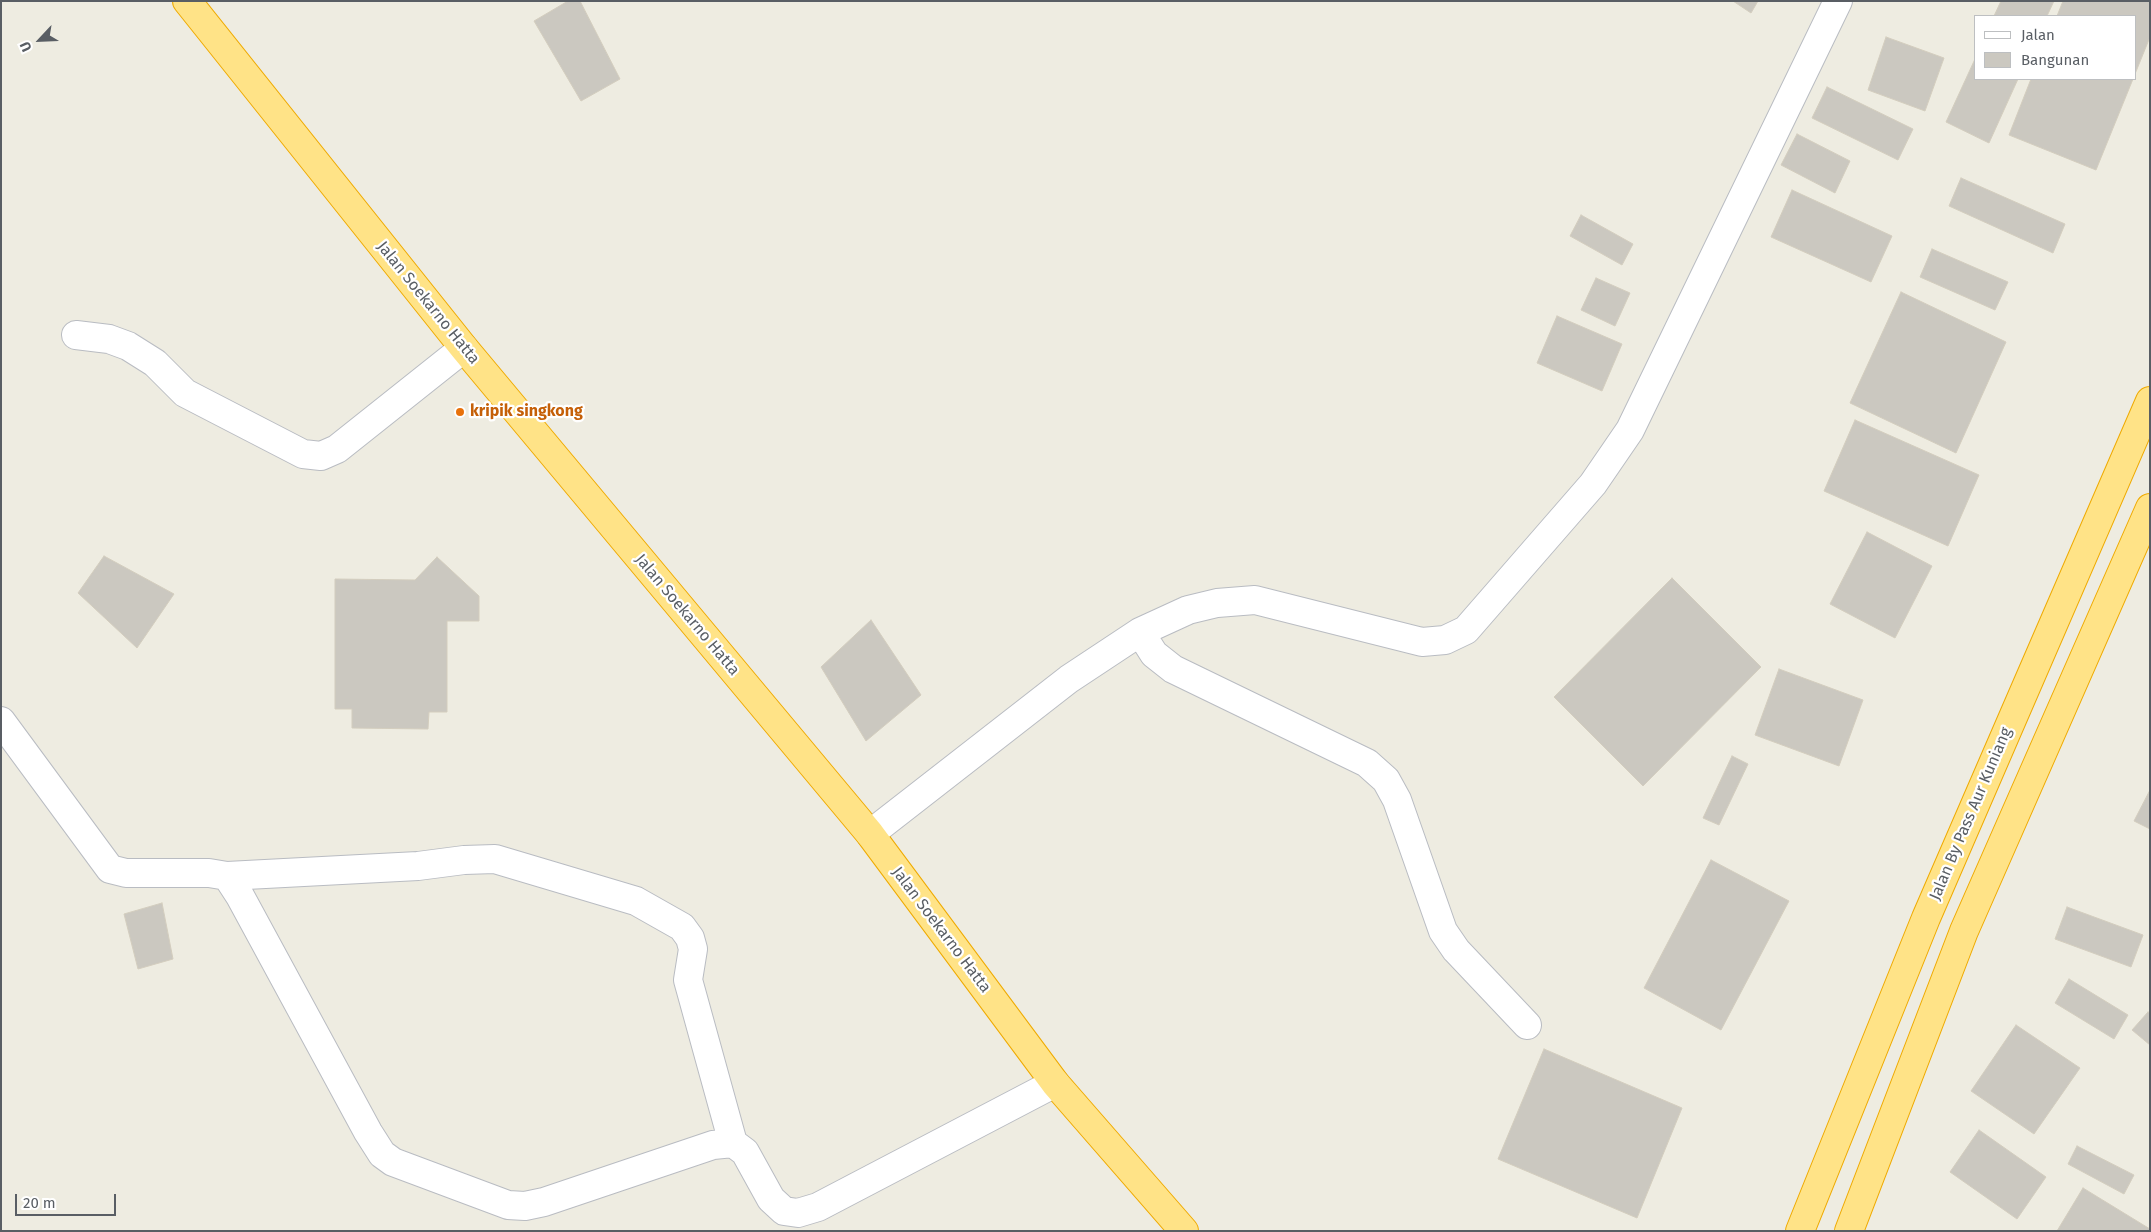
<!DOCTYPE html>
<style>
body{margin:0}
#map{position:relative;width:2151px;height:1232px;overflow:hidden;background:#eeece1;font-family:"Fira Sans",sans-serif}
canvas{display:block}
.frame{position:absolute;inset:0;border:2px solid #595e64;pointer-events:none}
.legend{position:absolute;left:1974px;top:15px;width:162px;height:65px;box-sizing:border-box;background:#fff;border:1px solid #bdbfc1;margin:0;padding:6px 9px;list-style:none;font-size:15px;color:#595e64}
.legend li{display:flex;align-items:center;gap:10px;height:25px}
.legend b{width:25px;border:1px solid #bdbfc1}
.north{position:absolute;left:15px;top:15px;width:50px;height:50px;-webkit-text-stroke:4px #fff;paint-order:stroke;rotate:245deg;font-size:14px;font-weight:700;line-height:20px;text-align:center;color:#595e64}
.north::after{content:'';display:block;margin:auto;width:18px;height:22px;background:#595e64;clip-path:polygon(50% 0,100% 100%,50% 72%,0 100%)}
.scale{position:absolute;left:15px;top:1194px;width:101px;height:22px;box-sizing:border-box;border:2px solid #595e64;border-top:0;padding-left:6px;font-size:15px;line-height:18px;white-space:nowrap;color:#595e64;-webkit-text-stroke:4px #fff;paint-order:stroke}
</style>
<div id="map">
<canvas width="2151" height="1232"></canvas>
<div class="frame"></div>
<ul class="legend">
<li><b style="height:6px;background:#fff"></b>Jalan</li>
<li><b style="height:14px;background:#cbc8c0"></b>Bangunan</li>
</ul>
<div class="north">U</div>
<div class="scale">20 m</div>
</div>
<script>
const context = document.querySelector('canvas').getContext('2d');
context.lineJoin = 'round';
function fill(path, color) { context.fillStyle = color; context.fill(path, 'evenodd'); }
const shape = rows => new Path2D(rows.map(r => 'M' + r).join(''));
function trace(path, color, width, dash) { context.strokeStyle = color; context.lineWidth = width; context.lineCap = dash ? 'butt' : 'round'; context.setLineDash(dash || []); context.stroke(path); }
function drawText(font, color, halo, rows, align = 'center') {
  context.font = font + ' "Fira Sans",sans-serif'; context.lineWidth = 4.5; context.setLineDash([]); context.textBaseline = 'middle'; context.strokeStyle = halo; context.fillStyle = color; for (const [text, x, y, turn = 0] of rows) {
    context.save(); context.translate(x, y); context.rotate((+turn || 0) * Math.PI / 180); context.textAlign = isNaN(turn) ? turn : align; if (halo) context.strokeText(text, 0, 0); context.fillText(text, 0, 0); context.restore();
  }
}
const building = shape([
 [568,1,580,1,620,79,581,101,534,21,568,1],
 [1733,1,1758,1,1751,13,1733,1],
 [2001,1,2054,1,2047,16,1994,16,2001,1],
 [2063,1,2150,1,2150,37,2135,74,2135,16,2057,16,2063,1],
 [1886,37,1944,58,1925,111,1868,90,1886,37],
 [1975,59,1975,79,2018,79,1989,143,1946,122,1975,59],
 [2031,79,2133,79,2096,170,2009,135,2031,79],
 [1827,87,1913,129,1898,160,1812,118,1827,87],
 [1797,134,1850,161,1835,193,1781,165,1797,134],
 [1961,178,2065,224,2053,253,1949,206,1961,178],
 [1792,190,1892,236,1871,282,1771,237,1792,190],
 [1581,215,1633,244,1622,265,1570,236,1581,215],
 [1932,249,2008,282,1995,310,1920,277,1932,249],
 [1596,278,1630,293,1615,326,1581,310,1596,278],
 [1901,292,2006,342,1956,453,1850,403,1901,292],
 [1557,316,1622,344,1602,391,1537,363,1557,316],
 [1855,420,1979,475,1948,546,1824,491,1855,420],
 [1867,532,1932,566,1895,638,1830,604,1867,532],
 [104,556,174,594,137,648,78,593,104,556],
 [437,557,479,596,479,621,447,621,447,712,429,712,428,729,352,728,352,709,335,709,335,579,415,580,437,557],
 [1672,578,1761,667,1643,786,1554,697,1672,578],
 [871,620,921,695,866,741,821,667,871,620],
 [1779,669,1863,700,1839,766,1755,735,1779,669],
 [1732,756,1748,764,1719,825,1703,818,1732,756],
 [2150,790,2150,829,2134,821,2150,790],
 [1711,860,1789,901,1721,1030,1644,988,1711,860],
 [162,903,173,959,138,969,124,914,162,903],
 [2067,907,2143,935,2131,967,2055,939,2067,907],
 [2069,979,2128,1015,2114,1039,2055,1003,2069,979],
 [2148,1012,2150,1013,2150,1045,2132,1030,2148,1012],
 [2016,1025,2080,1068,2034,1134,1971,1091,2016,1025],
 [1544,1049,1682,1108,1637,1218,1498,1159,1544,1049],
 [1979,1130,2046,1177,2017,1219,1950,1172,1979,1130],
 [2077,1146,2134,1175,2124,1194,2068,1164,2077,1146],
 [2083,1188,2150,1229,2150,1231,2057,1231,2083,1188]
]);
fill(building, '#cbc8c0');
trace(building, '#d3cdbe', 1);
const minor = shape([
 [76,335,109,339,128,346,155,363,185,393,303,454,321,456,337,449,464,348],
 [1140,632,1154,654,1173,669,1367,763,1386,780,1397,800,1443,931,1456,950,1527,1025],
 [1,721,110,869,126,873,209,873,227,876,240,896,368,1132,382,1154,393,1162,508,1205,525,1206,544,1202,713,1145,733,1143,745,1152,771,1199,784,1211,798,1213,818,1207,1055,1083],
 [870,834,1069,679,1140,632,1188,610,1217,603,1255,600,1422,642,1445,640,1466,630,1593,484,1630,430,1838,1],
 [227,876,418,866,464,860,495,859,636,901,682,927,690,938,693,949,688,980,733,1143]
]);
const highway = shape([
 [187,1,464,348,870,834,1055,1083,1184,1231],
 [1800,1231,1926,918,2150,401],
 [1849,1231,1964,931,2150,508]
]);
trace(minor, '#b9bcc2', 30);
trace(highway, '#efaa00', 30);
trace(minor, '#fff', 28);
trace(highway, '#ffe387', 28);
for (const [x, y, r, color] of [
 [460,412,5,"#e8710a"]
]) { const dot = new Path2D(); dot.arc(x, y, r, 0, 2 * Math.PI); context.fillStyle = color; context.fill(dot); trace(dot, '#fff', 2); }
drawText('16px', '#595e64', '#fff', [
 ["Jalan Soekarno Hatta",428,303,51],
 ["Jalan Soekarno Hatta",687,615,50],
 ["Jalan By Pass Aur Kuniang",1971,814,-67],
 ["Jalan Soekarno Hatta",941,930,53]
]);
drawText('bold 16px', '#c56008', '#fff', [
 ["kripik singkong",470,412]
], 'left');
</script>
